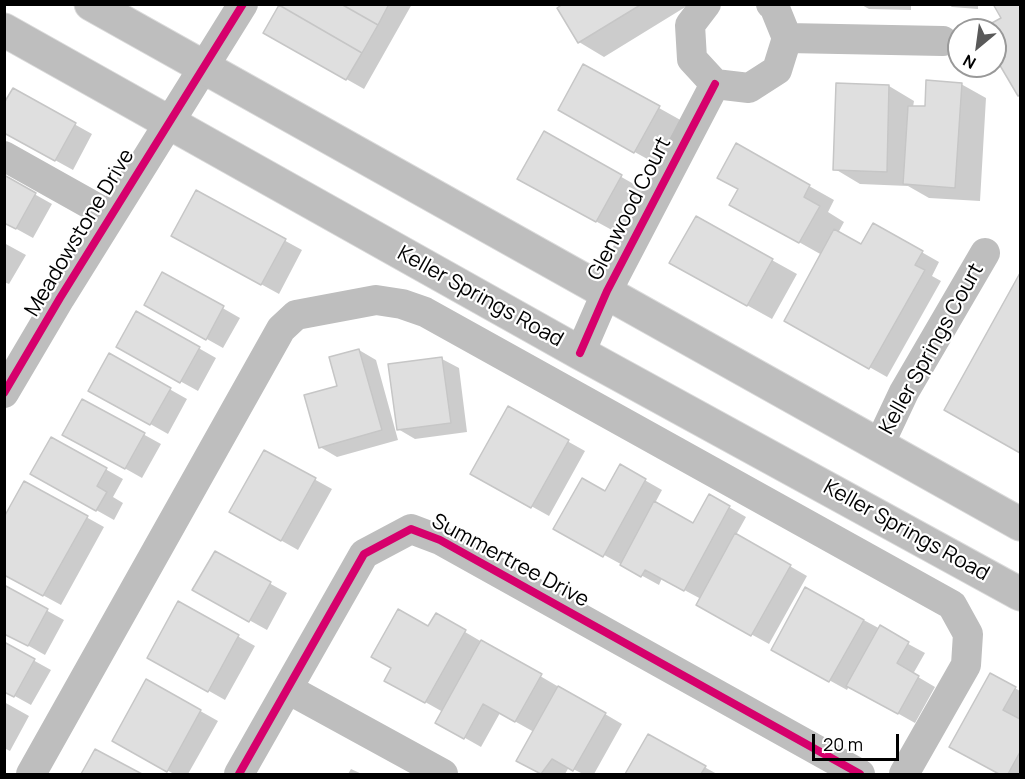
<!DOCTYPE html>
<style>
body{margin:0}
#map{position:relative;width:1025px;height:779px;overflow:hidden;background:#fff;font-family:Manrope,sans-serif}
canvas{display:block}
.frame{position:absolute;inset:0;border:6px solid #000;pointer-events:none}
.north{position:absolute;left:947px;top:18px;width:60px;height:60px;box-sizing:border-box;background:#fff;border:2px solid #999;border-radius:50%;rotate:209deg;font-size:16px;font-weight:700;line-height:24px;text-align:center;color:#000}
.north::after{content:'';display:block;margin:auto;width:21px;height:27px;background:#595959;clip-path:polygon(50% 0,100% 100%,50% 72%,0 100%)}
.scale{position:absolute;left:812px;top:734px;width:87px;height:27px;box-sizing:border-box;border:3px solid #000;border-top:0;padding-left:8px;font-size:18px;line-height:21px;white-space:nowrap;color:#000;-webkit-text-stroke:4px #fff;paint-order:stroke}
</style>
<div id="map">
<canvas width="1025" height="779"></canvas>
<div class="frame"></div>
<div class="north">N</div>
<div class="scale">20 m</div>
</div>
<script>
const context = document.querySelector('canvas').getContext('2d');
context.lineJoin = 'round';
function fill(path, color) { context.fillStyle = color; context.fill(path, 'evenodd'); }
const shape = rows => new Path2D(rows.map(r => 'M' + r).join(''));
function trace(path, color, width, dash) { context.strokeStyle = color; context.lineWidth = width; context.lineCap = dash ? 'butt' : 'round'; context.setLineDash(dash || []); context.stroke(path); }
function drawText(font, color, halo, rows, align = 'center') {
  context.font = font + ' Manrope,sans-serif'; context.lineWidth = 4.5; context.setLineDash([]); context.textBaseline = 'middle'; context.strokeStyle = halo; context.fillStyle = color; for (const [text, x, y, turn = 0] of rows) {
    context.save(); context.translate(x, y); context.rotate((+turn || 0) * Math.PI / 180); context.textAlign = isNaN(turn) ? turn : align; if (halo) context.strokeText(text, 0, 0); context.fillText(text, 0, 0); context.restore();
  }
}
fill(shape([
 [281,4,412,4,364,89,265,33],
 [561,4,686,4,687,6,604,57,579,42,559,9,564,6],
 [860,4,911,4,911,10,869,9],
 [947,4,978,4,978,9,952,7],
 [995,4,1020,4,1020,96,995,54,995,30,981,30,1003,18],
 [584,66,684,122,660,166,584,124],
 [961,84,986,98,980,201,929,198,908,186,860,184,835,169,889,86,914,101,913,107,926,108],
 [13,90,92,134,73,170,4,132],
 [544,133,646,191,621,235,544,193],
 [736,145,834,200,828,212,844,222,838,233,862,247,874,225,939,262,932,276,941,281,887,377,786,320,822,255,756,218,740,189],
 [4,177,52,204,33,238,4,222],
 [196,192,302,250,279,294,190,245],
 [696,218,797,274,772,319,696,277],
 [4,243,26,255,9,284,4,282],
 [163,274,240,318,223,348,146,305],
 [1020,276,1020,451,946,409],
 [137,313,216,358,198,391,118,347],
 [359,350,376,360,398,440,337,457,320,447,339,387],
 [109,355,187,399,168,434,90,390],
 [442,359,459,368,467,432,415,439,398,429],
 [83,401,161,444,142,478,64,434],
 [508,408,585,451,549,516,472,473],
 [52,439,123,479,113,497,123,503,114,520,32,474],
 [265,452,332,489,298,550,231,512],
 [620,466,662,490,655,503,694,525,710,496,746,517,736,535,807,576,769,644,698,605,701,599,662,578,659,585,555,528,605,493],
 [25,483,104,527,61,605,4,574],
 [215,553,287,593,267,630,195,590],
 [4,587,64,620,45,655,4,632],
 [806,589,925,653,913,674,935,687,915,723,849,686,847,690,773,649],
 [179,603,255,646,225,700,149,657],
 [436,615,622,724,594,774,583,774,569,767,565,774,543,774,518,760,534,732,500,713,481,747,437,722,443,712,386,680,429,628],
 [4,644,51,670,31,705,4,690],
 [991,675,1020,691,1020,774,1002,774,951,746],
 [147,681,218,721,188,774,174,774,114,741],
 [4,702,29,716,10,751,4,748],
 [648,736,717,774,627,774],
 [96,751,139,774,82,774],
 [351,769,362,774,348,774]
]), '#0003');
const building = shape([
 [341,4,389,4,378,25,341,4],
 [341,4,378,25,362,53,279,5,341,4],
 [563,4,642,4,578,43,557,8,563,4],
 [993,4,1020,4,1020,95,1018,96,995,57,995,30,979,30,1001,18,993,4],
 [279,5,362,53,346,80,263,33,279,5],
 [583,64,660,106,634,153,558,110,583,64],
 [926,80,962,83,955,188,903,184,908,106,925,106,926,80],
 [836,83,889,85,887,172,833,170,836,83],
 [13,88,76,123,55,161,4,133,4,103,13,88],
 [544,131,622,175,596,222,517,179,544,131],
 [736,143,810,185,804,197,820,206,799,243,729,205,738,189,717,178,736,143],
 [4,175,36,193,16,229,4,223,4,175],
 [196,190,286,239,261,285,171,236,196,190],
 [696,216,773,259,747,306,669,263,696,216],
 [873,223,923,251,915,265,925,270,869,369,784,321,834,229,861,244,873,223],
 [162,272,224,306,206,340,144,305,162,272],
 [1020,273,1020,453,944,410,1020,273],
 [136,311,200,347,180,383,116,347,136,311],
 [359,349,382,430,319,448,304,395,337,386,329,357,359,349],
 [109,353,171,388,150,425,88,391,109,353],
 [442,357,451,423,397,430,388,364,442,357],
 [82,399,145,433,125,469,62,435,82,399],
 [508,406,569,440,531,508,470,474,508,406],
 [51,437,107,468,97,486,107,492,96,511,30,474,51,437],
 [264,450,316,478,281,541,229,512,264,450],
 [620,464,646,479,603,557,553,529,582,478,605,491,620,464],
 [24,481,88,516,43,596,4,575,4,517,24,481],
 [709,494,730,506,684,591,645,570,641,577,620,565,654,501,693,523,709,494],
 [735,533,791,565,751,636,696,605,735,533],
 [215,551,271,582,249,622,192,590,215,551],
 [4,585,48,609,28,646,4,634,4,585],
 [805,587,864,620,829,682,771,650,805,587],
 [178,601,239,635,208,692,147,658,178,601],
 [398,609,428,626,436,613,466,630,425,703,384,681,391,668,371,657,398,609],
 [880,625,909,642,897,663,919,676,898,714,846,686,880,625],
 [481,640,542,674,515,722,483,704,464,739,435,723,481,640],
 [4,642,35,659,14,697,4,692,4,642],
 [990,673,1016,687,1003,710,1020,719,1020,752,1008,774,999,774,949,747,990,673],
 [146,679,201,710,167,772,112,741,146,679],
 [558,686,606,713,573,771,552,759,541,774,516,761,558,686],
 [648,734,706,766,701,774,625,774,648,734],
 [95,749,142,774,81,774,95,749]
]);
fill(building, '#dfdfdf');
trace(building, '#c6c6c6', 1.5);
const major = shape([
 [91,4,1020,524],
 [4,30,580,353,1020,594]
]);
trace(major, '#dbdbdb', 35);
trace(shape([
 [706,4,690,25,692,59,715,84,749,88,777,70,787,38,774,6,771,4],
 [787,38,943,41],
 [4,156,111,216],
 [580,353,607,291,715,84],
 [4,393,60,298,243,4],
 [879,445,904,392,985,253],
 [288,689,443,774],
 [31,774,281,329,296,315,376,300,402,304,425,312,952,605,968,634,966,665,904,774],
 [239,774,364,554,411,529,440,540,860,774]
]), '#bebebe', 30);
trace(major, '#bebebe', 33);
trace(shape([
 [580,353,607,291,715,84],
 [4,393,60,298,243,4],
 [239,774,364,554,411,529,440,540,860,774]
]), '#d6006c', 8);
drawText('21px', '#000', '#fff', [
 ["Glenwood Court",630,209,-63],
 ["Meadowstone Drive",80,233,-59],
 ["Keller Springs Road",480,297,29],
 ["Keller Springs Court",932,349,-61],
 ["Keller Springs Road",906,531,29],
 ["Summertree Drive",510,561,28]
]);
</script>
